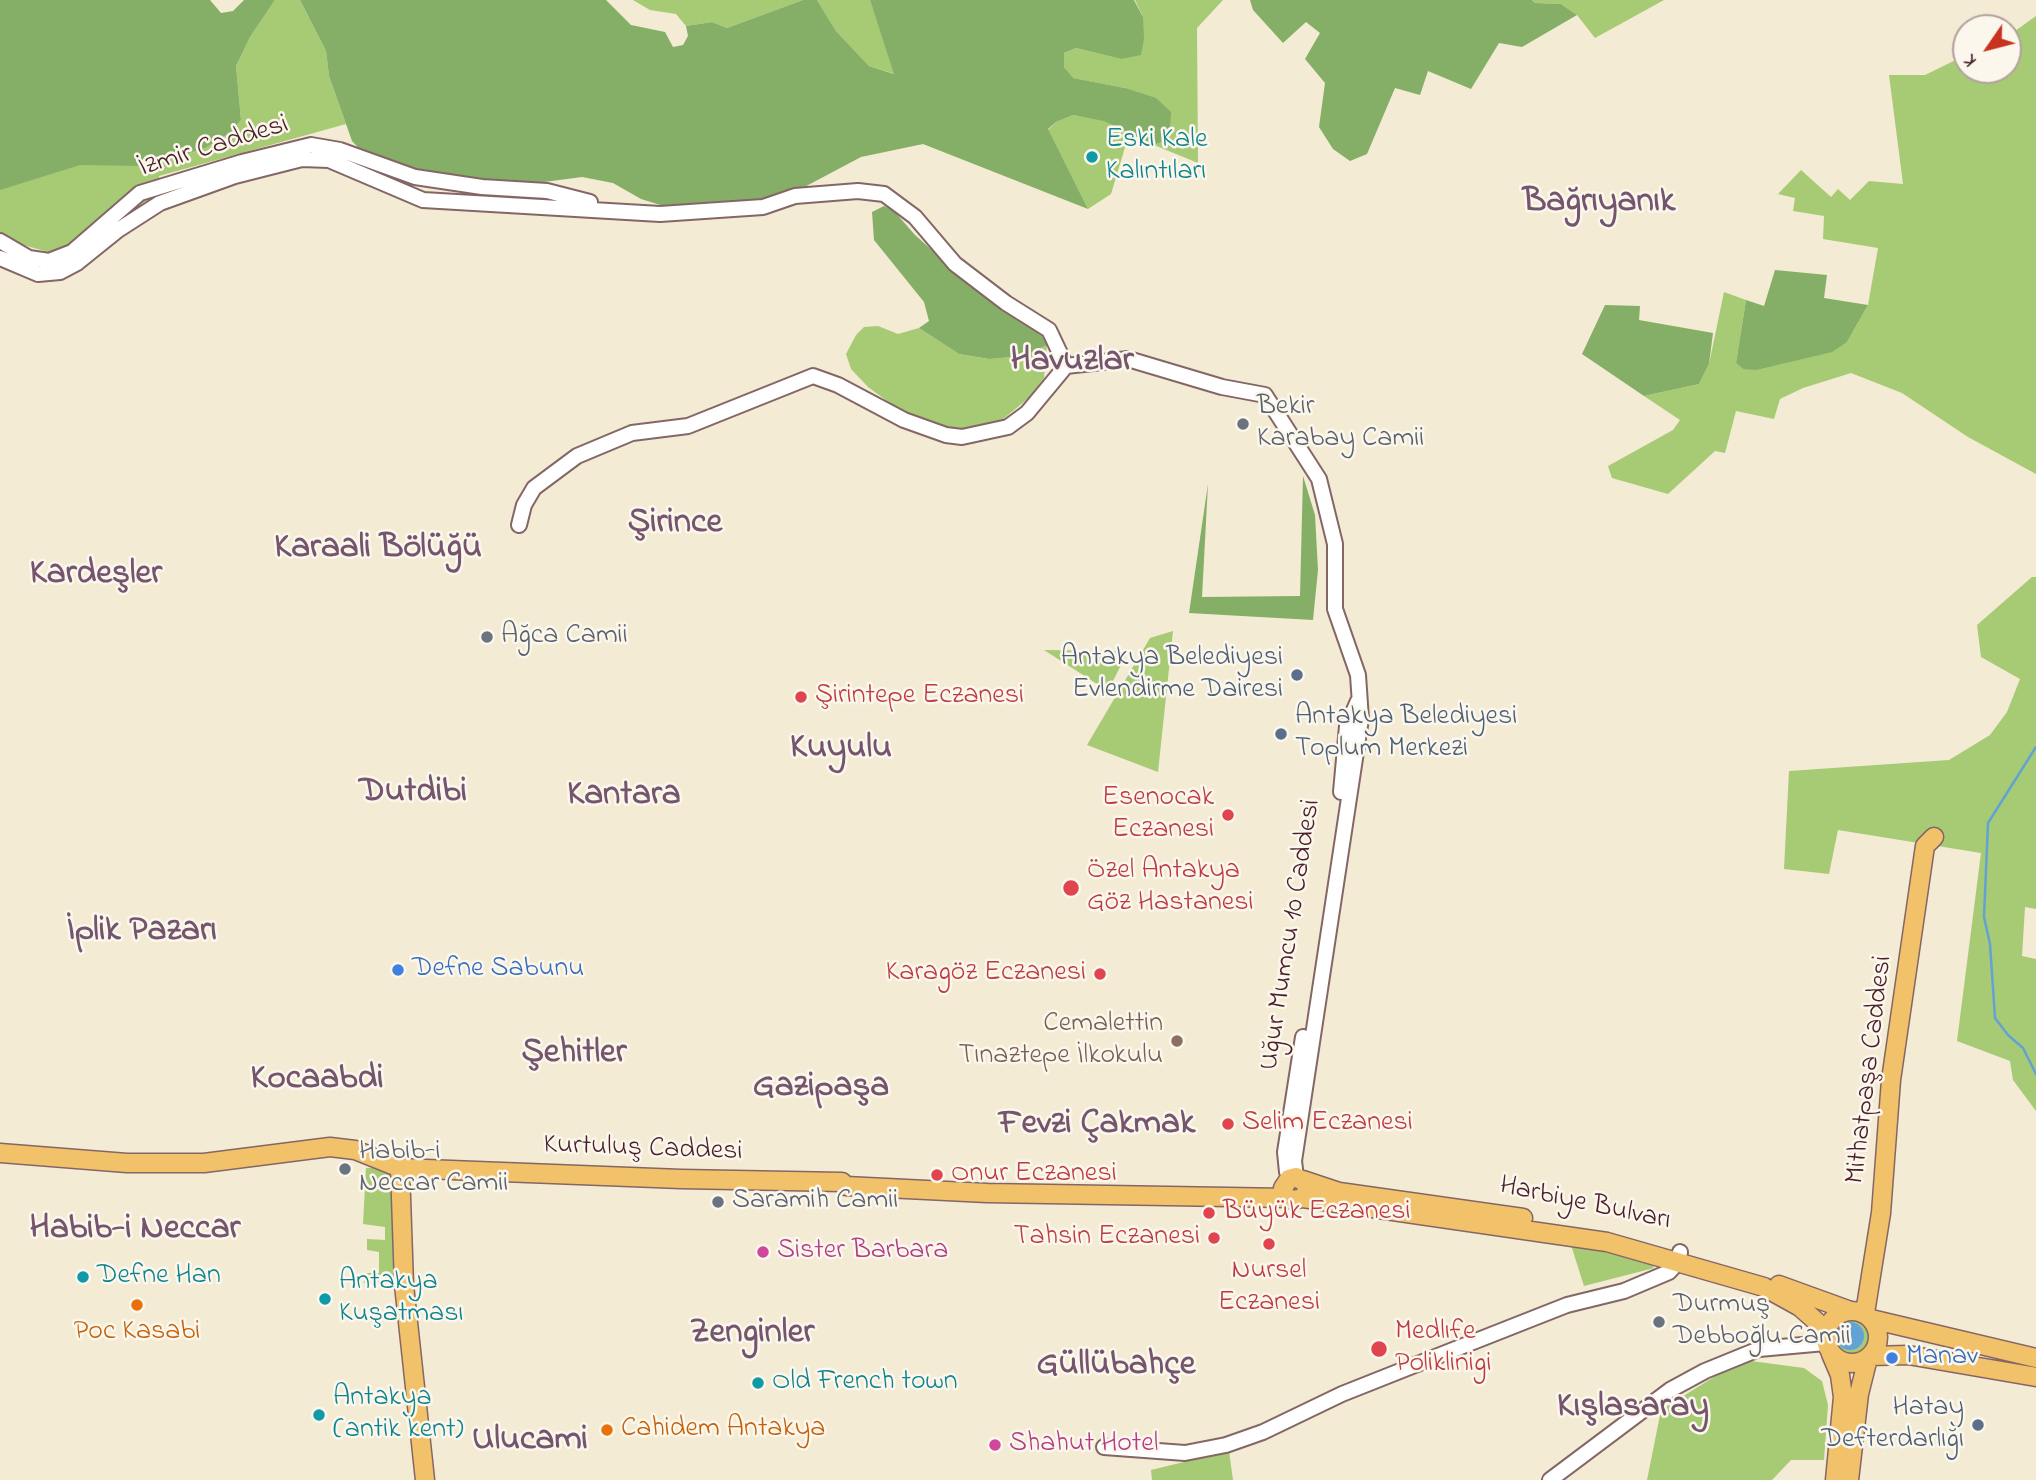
<!DOCTYPE html>
<meta charset="utf-8">
<style>
body{margin:0}
#map{position:relative;width:2036px;height:1480px;overflow:hidden;background:#f3ebd3;font-family:"Indie Flower",sans-serif}
canvas{display:block}
.north{position:absolute;left:1952px;top:14px;width:70px;height:70px;box-sizing:border-box;background:#fbf7ec;border:2px solid #b4a19f;border-radius:50%;rotate:235deg;font-size:19px;font-weight:700;line-height:28px;text-align:center;color:#4a1f2b}
.north::after{content:'';display:block;margin:auto;width:24px;height:32px;background:#c8321e;clip-path:polygon(50% 0,100% 100%,50% 72%,0 100%)}
</style>
<div id="map">
<canvas width="2036" height="1480"></canvas>
<div class="north">K</div>
</div>
<script>
const context = document.querySelector('canvas').getContext('2d');
context.lineJoin = 'round';
function fill(path, color) { context.fillStyle = color; context.fill(path, 'evenodd'); }
const shape = rows => new Path2D(rows.map(r => 'M' + r).join(''));
function trace(path, color, width, dash) { context.strokeStyle = color; context.lineWidth = width; context.lineCap = dash ? 'butt' : 'round'; context.setLineDash(dash || []); context.stroke(path); }
function drawText(font, color, halo, rows, align = 'center') {
  context.font = font + ' "Indie Flower",sans-serif'; context.lineWidth = 5; context.setLineDash([]); context.textBaseline = 'middle'; context.strokeStyle = halo; context.fillStyle = color; for (const [text, x, y, turn = 0] of rows) {
    context.save(); context.translate(x, y); context.rotate((+turn || 0) * Math.PI / 180); context.textAlign = isNaN(turn) ? turn : align; if (halo) context.strokeText(text, 0, 0); context.fillText(text, 0, 0); context.restore();
  }
}
fill(shape([
 [0,0,205,148,230,133,241,120,236,66,250,37,275,0,300,0,326,51,329,76,346,124,159,176,160,193,100,229,68,258,0,238],
 [633,0,803,0,727,28,712,22,686,26,676,14,650,10],
 [817,0,870,0,895,74,869,66,836,31],
 [1135,0,1223,0,1197,28,1198,163,1154,145,1165,141,1125,88,1072,78,1064,67,1064,53,1076,48,1121,59,1143,17],
 [1532,0,1664,0,1595,38,1577,15,1561,4,1535,3],
 [2036,16,2036,474,1968,437,1902,393,1851,373,1803,388,1780,399,1774,419,1736,411,1725,453,1715,451,1668,494,1612,478,1608,466,1673,430,1680,420,1644,396,1699,384,1709,364,1724,292,1746,300,1736,363,1743,369,1847,342,1868,305,1878,248,1823,239,1824,216,1793,211,1795,198,1778,194,1801,170,1831,197,1838,189,1850,200,1869,181,1903,184,1889,75,1925,75,1966,55,1966,70,2008,70,2008,36],
 [1073,115,1104,120,1129,134,1111,194,1088,209,1048,130,1056,122],
 [878,326,898,334,919,328,959,354,988,359,1024,356,1047,345,1044,378,1031,396,1002,420,981,430,930,425,894,406,868,387,851,369,846,354,856,335,864,327],
 [2032,577,2036,577,2036,909,2025,907,2022,956,2036,959,2036,1111,2013,1080,2010,1061,1957,1041,1981,853,1838,830,1829,874,1784,869,1789,771,1949,760,1990,735,2007,712,2020,679,1981,657,1977,625],
 [1173,631,1158,772,1087,745,1150,638],
 [1044,650,1128,651,1108,691],
 [395,1167,398,1286,364,1283,365,1273,379,1273,379,1252,367,1250,367,1239,385,1240,385,1227,363,1224,366,1168],
 [1571,1245,1650,1261,1654,1268,1584,1286],
 '1830 1336a20 20 0 1 1 40 0a20 20 0 1 1-40 0Z',
 [1751,1361,1804,1368,1822,1381,1828,1405,1824,1460,1791,1460,1772,1480,1647,1480,1661,1410,1717,1375],
 [1229,1451,1233,1480,1152,1480,1151,1470]
]), '#a7ca74');
fill(shape([
 [0,0,210,0,221,13,233,11,244,0,275,0,250,37,236,66,241,120,230,133,205,148,144,166,80,165,0,190],
 [300,0,606,0,631,25,665,32,673,47,683,45,688,36,686,26,712,22,727,28,803,0,817,0,836,31,869,66,894,74,870,0,1134,0,1143,17,1144,39,1141,55,1121,59,1076,48,1064,53,1064,67,1073,78,1125,88,1156,98,1171,112,1170,128,1165,141,1154,145,1104,121,1073,115,1056,122,1048,129,1088,209,923,144,861,157,778,201,667,207,641,199,613,183,582,177,544,182,492,183,376,166,352,141,329,76,326,51],
 [1250,0,1532,0,1535,3,1561,4,1577,15,1522,47,1499,43,1471,89,1428,71,1420,95,1395,88,1367,154,1350,161,1333,149,1319,127,1325,83,1305,59,1320,33,1306,22,1283,43,1253,10],
 [884,206,894,211,915,235,942,259,1042,336,1047,345,1024,356,989,359,959,354,919,328,929,321,924,302,874,240,872,212],
 [1775,270,1827,275,1824,298,1868,305,1847,342,1832,352,1756,370,1743,369,1736,363,1746,300,1764,306],
 [1605,305,1640,306,1639,320,1713,333,1709,364,1699,384,1644,396,1582,354],
 [1303,476,1315,515,1318,570,1313,620,1189,613,1208,484,1202,597,1300,596]
]), '#85ae66');
fill(shape([
 '1836 1336a14 14 0 1 1 28 0a14 14 0 1 1-28 0Z'
]), '#63a2d5');
trace(shape([
 [2036,747,1988,823,1984,917,1990,944,1995,1018,2008,1035,2023,1048,2036,1074]
]), '#63a2d5', 2.5);
const minor = shape([
 [0,241,29,258,49,261,72,252,140,193,242,162,311,145,340,150,415,177,482,187,547,191,590,202],
 [0,258,38,274,60,272,77,263,118,230,160,203,235,176,302,159,329,160,423,200,660,214,763,207,795,196,858,191,884,194,915,217,955,264,1006,303,1049,330,1066,366],
 [519,525,524,505,534,488,577,456,632,433,688,426,813,376,838,385,904,420,946,435,962,437,1008,427,1027,413,1066,366,1128,359,1222,387,1265,395,1319,479,1335,544,1335,609,1358,675,1361,719,1294,1161,1296,1177],
 [1341,792,1347,726,1358,701],
 [1287,1172,1285,1152,1303,1037],
 [1104,1447,1185,1453,1226,1445,1263,1432,1342,1394,1468,1344,1567,1305,1624,1291,1669,1272,1678,1262,1680,1252],
 [1550,1480,1670,1390,1705,1371,1759,1349,1825,1343]
]);
const major = shape([
 [0,1153,127,1163,204,1163,330,1147,355,1150,400,1168,681,1179,842,1182,846,1186,987,1193,1288,1198],
 [400,1168,404,1285,425,1480],
 [1303,1180,1339,1192,1523,1218],
 [1303,1198,1307,1191,1306,1183,1296,1177,1289,1179,1283,1188,1285,1196,1292,1200,1303,1198,1607,1242,1764,1287,1800,1307,1826,1330],
 [1779,1285,1848,1310],
 '1826 1337a26 26 0 1 1 52 0a26 26 0 1 1-52 0Z',
 [1865,1313,1881,1213,1891,1080,1925,846,1934,837],
 [1871,1319,2036,1358],
 [1831,1354,1840,1375,1843,1397,1835,1480],
 [1870,1356,1908,1355,2036,1377],
 [1849,1480,1859,1394,1868,1358]
]);
trace(minor, '#856666', 18);
trace(major, '#856666', 21);
trace(minor, '#fff', 14);
trace(major, '#f2c26a', 18);
for (const [x, y, r, color] of [
 [1092,157,7,"#0f9aa8"],
 [1243,424,7,"#6b7280"],
 [487,637,7,"#6b7280"],
 [1297,675,7,"#5c6f8a"],
 [801,697,7,"#e0444e"],
 [1281,734,7,"#5c6f8a"],
 [1228,815,7,"#e0444e"],
 [1071,888,9,"#e0444e"],
 [398,970,7,"#3f7fe0"],
 [1100,974,7,"#e0444e"],
 [1177,1041,7,"#8d6e63"],
 [1228,1124,7,"#e0444e"],
 [345,1169,7,"#6b7280"],
 [937,1175,7,"#e0444e"],
 [718,1202,7,"#6b7280"],
 [1209,1213,7,"#e0444e"],
 [1214,1238,7,"#e0444e"],
 [1269,1244,7,"#e0444e"],
 [763,1252,7,"#d1479c"],
 [83,1277,7,"#0f9aa8"],
 [325,1299,7,"#0f9aa8"],
 [137,1305,7,"#e8710a"],
 [1659,1322,7,"#6b7280"],
 [1379,1349,9,"#e0444e"],
 [1892,1358,7,"#3f7fe0"],
 [758,1383,7,"#0f9aa8"],
 [319,1415,7,"#0f9aa8"],
 [1978,1425,7,"#5c6f8a"],
 [607,1430,7,"#e8710a"],
 [995,1445,7,"#d1479c"]
]) { const dot = new Path2D(); dot.arc(x, y, r, 0, 2 * Math.PI); context.fillStyle = color; context.fill(dot); trace(dot, '#fbf7ec', 2.5); }
drawText('28px', '#0d838f', '#fbf7ec', [
 ["Eski Kale",1106,141],
 ["Kalıntıları",1106,173],
 ["Defne Han",97,1277],
 ["Antakya",339,1283],
 ["Kuşatması",339,1315],
 ["Old French town",772,1383],
 ["Antakya",333,1399],
 ["(antik kent)",333,1431]
], 'left');
drawText('28px', '#4a1f2b', '#fbf7ec', [
 ["İzmir Caddesi",214,148,-17],
 ["Uğur Mumcu 10 Caddesi",1292,935,-81],
 ["Mithatpaşa Caddesi",1871,1070,-83],
 ["Kurtuluş Caddesi",643,1150,2],
 ["Harbiye Bulvarı",1585,1205,12]
]);
drawText('28px', '#5b616d', '#fbf7ec', [
 ["Bekir",1257,408],
 ["Karabay Camii",1257,440],
 ["Ağca Camii",501,637],
 ["Habib-i",359,1153],
 ["Neccar Camii",359,1185],
 ["Saramih Camii",732,1202],
 ["Durmuş",1673,1306],
 ["Debboğlu Camii",1673,1338]
], 'left');
drawText('28px', '#4e5e75', '#fbf7ec', [
 ["Antakya Belediyesi",1283,659],
 ["Evlendirme Dairesi",1283,691],
 ["Antakya Belediyesi",1295,718,"left"],
 ["Toplum Merkezi",1295,750,"left"],
 ["Hatay",1964,1409],
 ["Defterdarlığı",1964,1441]
], 'right');
drawText('28px', '#be3a42', '#fbf7ec', [
 ["Şirintepe Eczanesi",815,697],
 ["Esenocak",1214,799,"right"],
 ["Eczanesi",1214,831,"right"],
 ["Özel Antakya",1087,872],
 ["Göz Hastanesi",1087,904],
 ["Karagöz Eczanesi",1086,974,"right"],
 ["Selim Eczanesi",1242,1124],
 ["Onur Eczanesi",951,1175],
 ["Büyük Eczanesi",1223,1213],
 ["Tahsin Eczanesi",1200,1238,"right"],
 ["Nursel",1269,1272,"center"],
 ["Eczanesi",1269,1304,"center"],
 ["Medlıfe",1395,1333],
 ["Poliklinigi",1395,1365]
], 'left');
drawText('28px', '#366cbe', '#fbf7ec', [
 ["Defne Sabunu",412,970],
 ["Manav",1906,1358]
], 'left');
drawText('28px', '#785e54', '#fbf7ec', [
 ["Cemalettin",1163,1025],
 ["Tınaztepe İlkokulu",1163,1057]
], 'right');
drawText('28px', '#b23c85', '#fbf7ec', [
 ["Sister Barbara",777,1252],
 ["Shahut Hotel",1009,1445]
], 'left');
drawText('28px', '#c56008', '#fbf7ec', [
 ["Poc Kasabi",137,1333],
 ["Cahidem Antakya",621,1430,"left"]
]);
drawText('bold 35px', '#75556e', '#fbf7ec', [
 ["Bağrıyanık",1599,204],
 ["Havuzlar",1072,363],
 ["Şirince",675,525],
 ["Karaali Bölüğü",378,550],
 ["Kardeşler",96,576],
 ["Kuyulu",841,750],
 ["Dutdibi",413,794],
 ["Kantara",624,797],
 ["İplik Pazarı",142,933],
 ["Şehitler",574,1055],
 ["Kocaabdi",317,1081],
 ["Gazipaşa",821,1089],
 ["Fevzi Çakmak",1097,1126],
 ["Habib-i Neccar",135,1231],
 ["Zenginler",752,1335],
 ["Güllübahçe",1116,1367],
 ["Kışlasaray",1633,1409],
 ["Ulucami",530,1442]
]);
</script>
